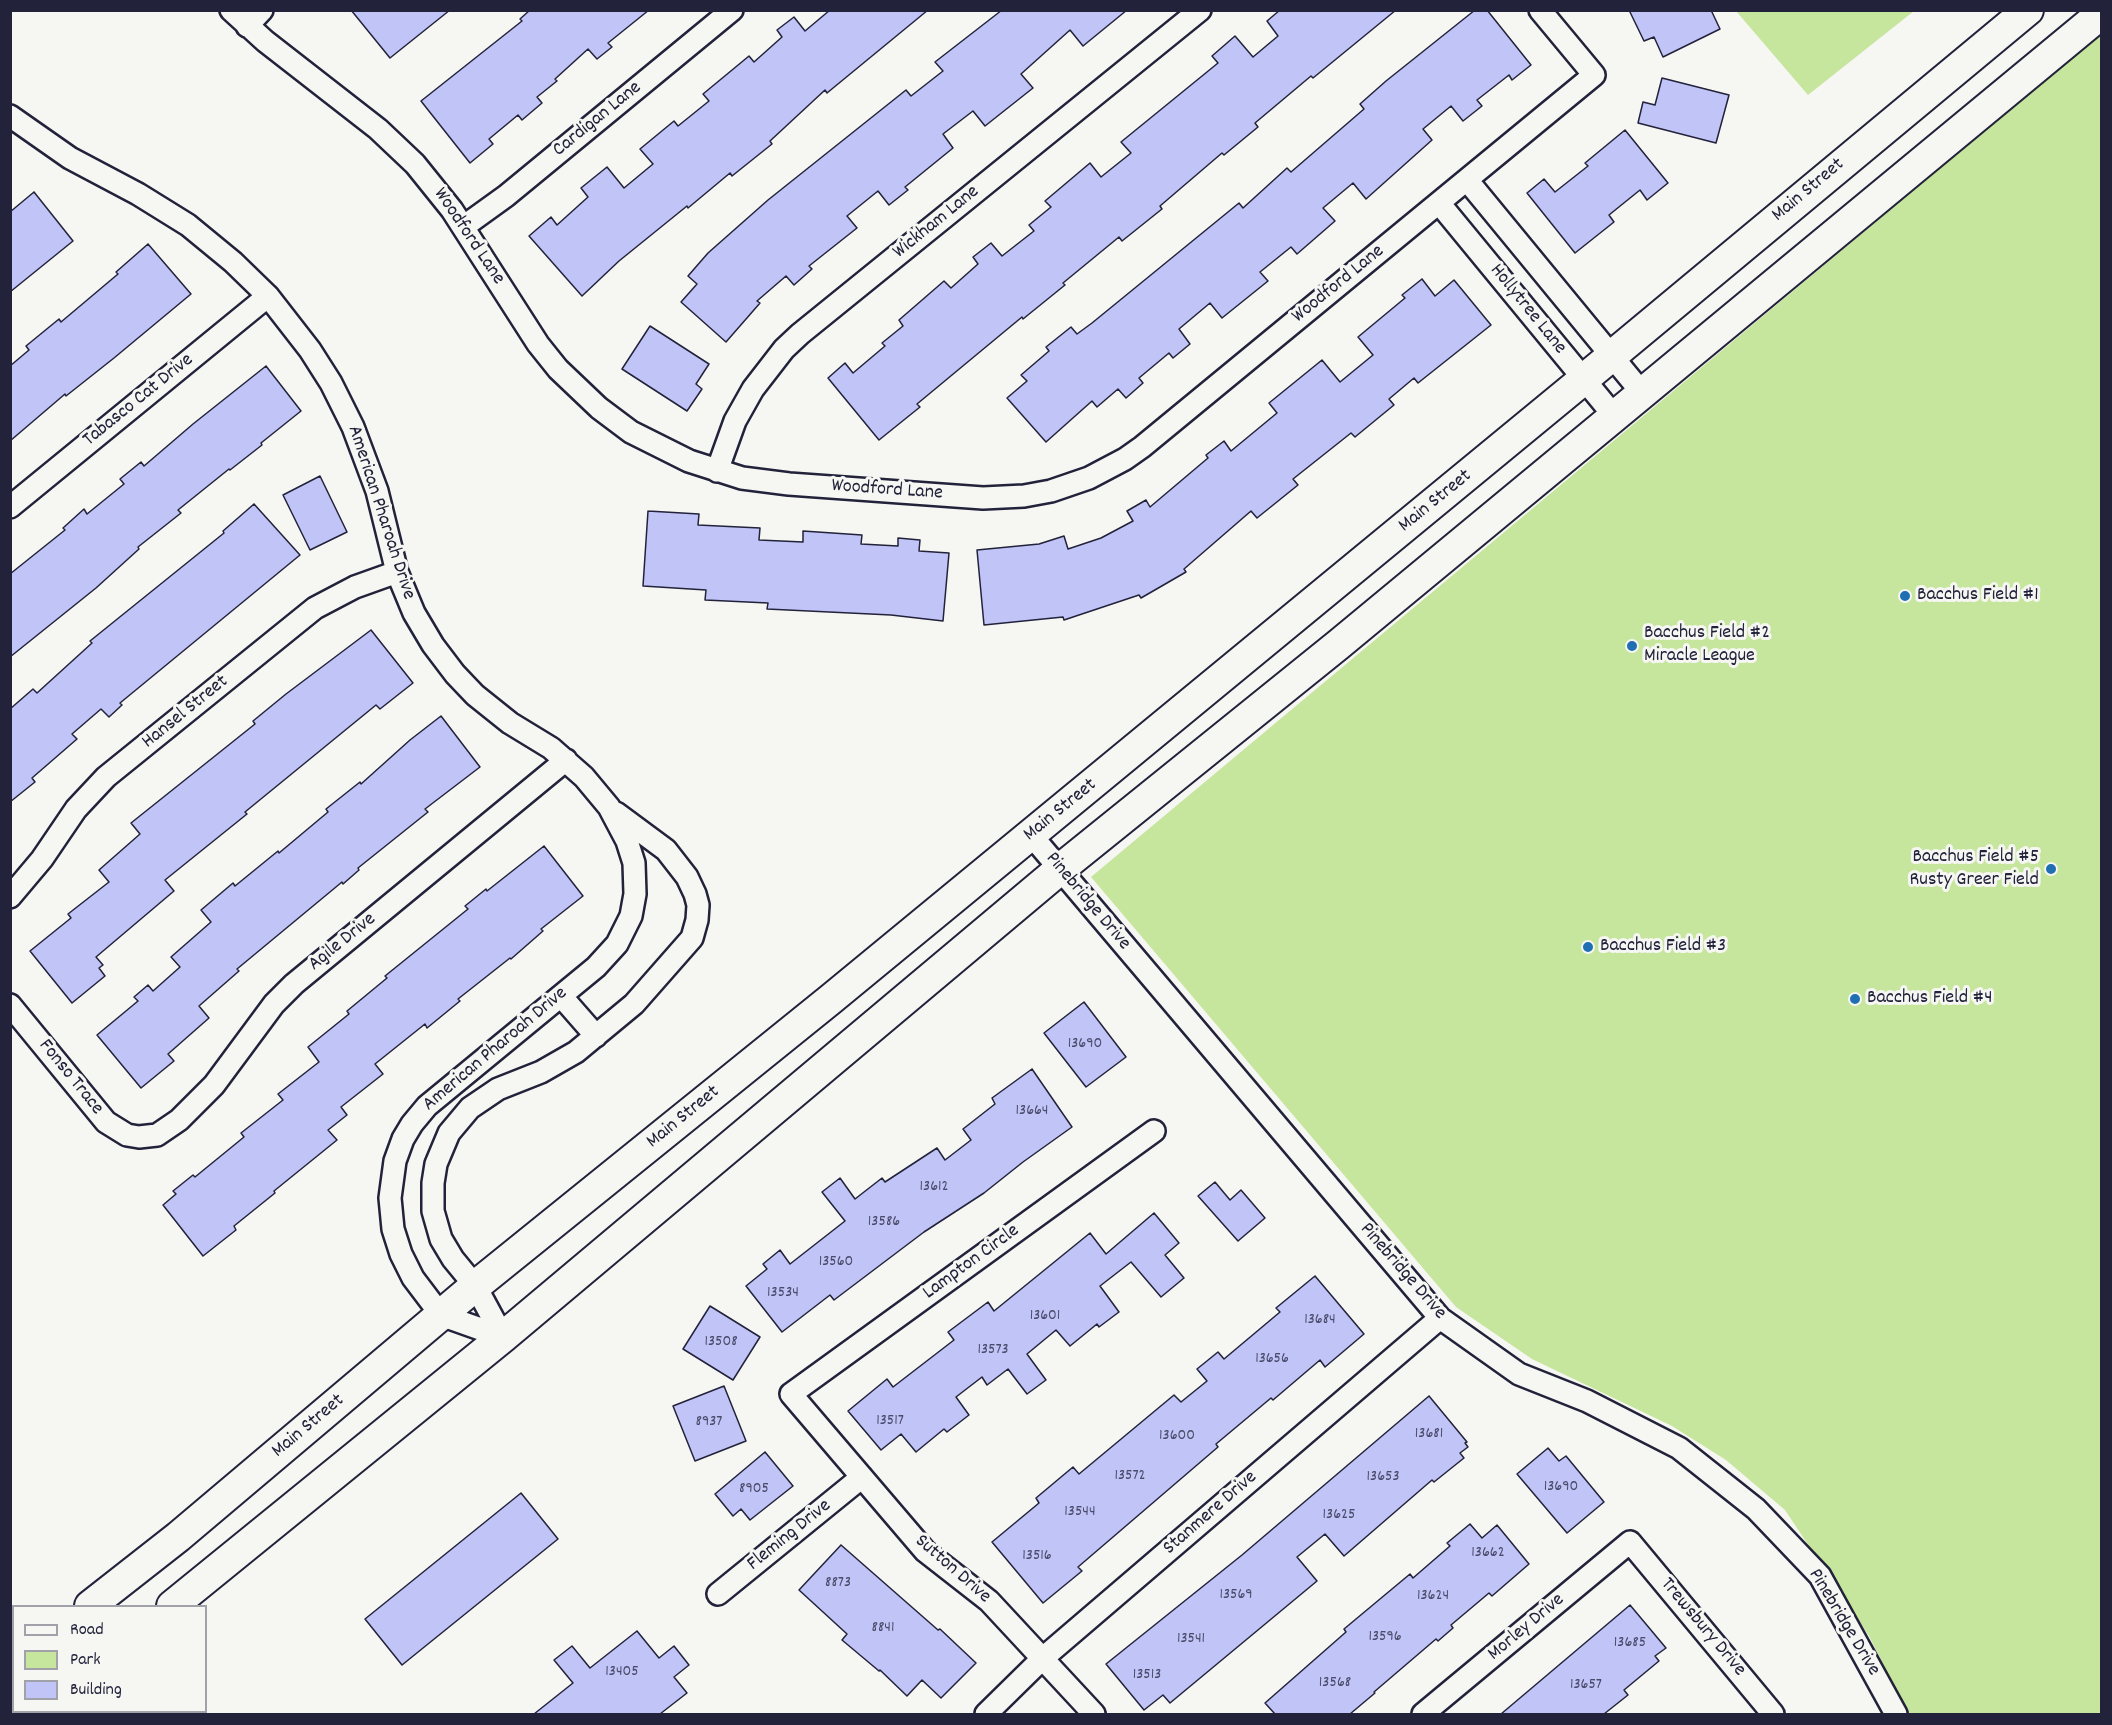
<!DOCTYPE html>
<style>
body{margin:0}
#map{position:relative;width:2112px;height:1725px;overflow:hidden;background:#f6f6f2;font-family:Dekko,sans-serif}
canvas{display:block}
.frame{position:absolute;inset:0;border:12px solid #22223b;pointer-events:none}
.legend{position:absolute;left:12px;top:1605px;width:195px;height:108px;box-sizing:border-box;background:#f6f6f2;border:2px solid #a1a1a9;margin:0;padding:8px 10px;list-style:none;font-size:18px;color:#22223b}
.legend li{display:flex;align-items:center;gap:12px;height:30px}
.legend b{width:30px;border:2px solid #a1a1a9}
</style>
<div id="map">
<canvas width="2112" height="1725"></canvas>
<div class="frame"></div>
<ul class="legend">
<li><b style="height:8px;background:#f6f6f2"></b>Road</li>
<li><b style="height:16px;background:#c6e59d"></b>Park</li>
<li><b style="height:16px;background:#c0c4f6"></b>Building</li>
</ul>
</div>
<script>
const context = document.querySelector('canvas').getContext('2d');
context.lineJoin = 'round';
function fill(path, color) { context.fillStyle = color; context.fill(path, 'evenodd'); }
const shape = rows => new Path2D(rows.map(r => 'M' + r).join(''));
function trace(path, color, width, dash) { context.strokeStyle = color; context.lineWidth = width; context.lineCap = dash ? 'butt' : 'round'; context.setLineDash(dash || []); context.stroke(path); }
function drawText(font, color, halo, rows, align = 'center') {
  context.font = font + ' Dekko,sans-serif'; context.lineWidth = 6; context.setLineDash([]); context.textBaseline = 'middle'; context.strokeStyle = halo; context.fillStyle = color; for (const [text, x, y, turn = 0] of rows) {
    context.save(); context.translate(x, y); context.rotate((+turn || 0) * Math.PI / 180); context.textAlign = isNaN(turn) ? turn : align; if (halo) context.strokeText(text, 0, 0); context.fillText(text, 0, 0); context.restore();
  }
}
fill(shape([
 [1736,11,1914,11,1808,95],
 [2101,34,2101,1714,1908,1714,1869,1636,1785,1510,1726,1460,1672,1426,1532,1359,1456,1307,1091,877]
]), '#c6e59d');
const building = shape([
 [351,10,450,10,390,58,351,10],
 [530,10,649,10,608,43,612,47,597,59,588,49,555,79,557,81,537,97,542,103,522,120,518,115,489,139,493,144,470,163,421,101,522,21,520,19,530,10],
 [830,10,928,10,827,93,825,90,770,141,772,144,732,176,730,173,688,208,687,206,619,261,582,296,529,236,551,217,557,225,588,197,581,188,607,167,624,188,653,164,640,149,674,121,678,126,709,101,703,94,749,56,754,62,782,37,777,30,794,17,805,31,830,10],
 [1002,10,1127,10,1083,46,1070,30,1021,74,1033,88,985,126,973,111,943,134,953,148,905,187,908,190,889,205,878,191,847,216,857,228,809,266,812,269,794,285,786,276,757,301,760,303,726,342,681,302,697,284,688,276,708,253,768,200,906,90,911,96,943,71,935,62,1002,10],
 [1280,10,1396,10,1313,78,1311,76,1255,123,1258,127,1224,155,1222,153,1160,206,1162,209,1122,241,1119,237,1063,283,1065,285,1023,319,1022,317,917,404,920,407,879,440,828,378,845,363,853,373,885,346,882,343,903,326,899,320,944,281,951,288,978,264,973,257,991,243,1002,256,1034,231,1029,225,1051,207,1045,201,1090,163,1101,177,1131,153,1121,142,1218,63,1212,56,1235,36,1253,57,1278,36,1267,21,1280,10],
 [1475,10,1487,10,1531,65,1512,80,1509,75,1477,100,1482,106,1463,121,1451,106,1423,129,1432,140,1366,199,1353,183,1323,208,1335,221,1297,254,1291,247,1260,272,1268,281,1222,318,1210,303,1179,329,1190,344,1173,358,1169,353,1139,378,1143,383,1126,398,1118,389,1097,407,1092,401,1046,442,1007,398,1027,381,1021,375,1049,351,1046,347,1071,327,1077,334,1092,323,1239,203,1243,208,1287,168,1291,172,1364,109,1360,104,1386,81,1475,10],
 [1629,10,1711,10,1720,29,1663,57,1654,37,1644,41,1629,10],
 [1662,78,1729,95,1716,143,1638,123,1643,102,1655,105,1662,78],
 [1625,130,1668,183,1647,200,1640,190,1609,215,1614,222,1575,253,1527,193,1544,179,1555,192,1588,166,1585,163,1625,130],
 [34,192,73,241,10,292,10,212,34,192],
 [148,244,191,294,114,358,66,396,65,394,10,441,10,366,29,350,26,346,59,319,61,322,118,274,116,272,148,244],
 [1422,279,1435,296,1454,280,1491,325,1418,383,1414,378,1389,399,1394,405,1355,437,1351,433,1293,479,1298,485,1257,518,1251,511,1184,569,1186,572,1141,598,1139,595,1064,620,1063,617,984,625,977,550,1039,544,1064,536,1068,549,1101,538,1133,521,1127,511,1146,500,1150,507,1208,458,1206,455,1224,441,1231,451,1277,413,1269,403,1322,360,1340,382,1373,355,1358,337,1405,298,1402,295,1422,279],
 [650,326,709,364,696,384,702,389,687,411,622,369,650,326],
 [266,366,301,411,261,443,262,445,230,470,229,469,178,510,181,513,138,547,139,549,96,588,10,657,10,574,65,530,63,528,84,509,87,514,124,484,120,479,141,462,144,466,193,424,266,366],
 [320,476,347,532,310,550,283,495,320,476],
 [254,504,300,555,120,703,122,705,109,717,101,709,72,734,77,739,32,778,35,782,10,802,10,709,33,689,37,693,92,643,90,641,224,533,223,531,254,504],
 [648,511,699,514,698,525,760,528,759,540,803,542,803,531,862,535,861,544,898,546,898,538,920,540,919,551,949,553,943,621,891,615,767,609,768,603,705,600,706,590,643,586,648,511],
 [371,630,413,683,380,709,376,705,245,812,247,814,165,880,174,891,96,957,103,965,99,968,105,976,72,1003,30,951,71,918,68,914,109,882,99,870,140,834,131,823,255,724,253,721,286,694,371,630],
 [441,716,480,767,425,809,428,812,358,868,359,870,343,884,342,882,237,969,239,971,199,1006,209,1018,168,1054,174,1061,141,1088,97,1035,138,1001,134,997,148,985,153,991,180,967,171,957,211,922,201,910,233,883,235,886,278,851,279,853,328,812,326,809,360,782,361,784,410,740,441,716],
 [544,846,583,896,541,929,543,931,511,959,510,958,458,999,460,1001,427,1028,425,1024,375,1064,383,1074,341,1107,347,1115,328,1130,337,1140,274,1191,275,1193,234,1226,236,1230,203,1256,163,1205,176,1194,173,1191,193,1175,195,1177,244,1137,241,1133,283,1100,278,1094,319,1062,308,1047,349,1014,347,1011,387,978,385,976,468,909,465,906,486,889,487,891,544,846],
 [1084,1002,1126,1057,1086,1087,1044,1033,1084,1002],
 [1032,1069,1072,1127,1023,1162,984,1193,924,1232,834,1300,830,1295,782,1332,746,1286,767,1269,763,1264,780,1250,790,1264,845,1221,822,1192,840,1178,855,1199,882,1178,885,1182,937,1148,945,1160,971,1140,963,1129,995,1104,992,1098,1032,1069],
 [1215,1182,1230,1200,1241,1190,1265,1218,1238,1241,1198,1196,1215,1182],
 [1154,1213,1179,1243,1165,1255,1184,1278,1161,1297,1131,1262,1100,1286,1119,1312,1099,1327,1097,1324,1070,1346,1056,1330,1027,1354,1046,1380,1027,1394,1008,1369,987,1385,982,1377,956,1397,969,1415,947,1432,944,1429,916,1452,901,1434,881,1450,848,1411,887,1379,893,1387,954,1340,948,1332,988,1302,994,1311,1090,1233,1106,1254,1154,1213],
 [1315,1276,1364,1334,1325,1367,1320,1360,1273,1400,1271,1398,1216,1444,1218,1447,1078,1567,1082,1571,1043,1603,992,1542,1039,1503,1036,1498,1073,1467,1079,1474,1174,1395,1181,1402,1207,1381,1197,1369,1218,1352,1224,1359,1280,1312,1276,1308,1315,1276],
 [710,1306,760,1337,733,1380,683,1349,710,1306],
 [724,1386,746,1441,695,1461,673,1406,724,1386],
 [1429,1396,1467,1442,1465,1443,1468,1447,1460,1453,1464,1458,1434,1482,1432,1480,1344,1556,1325,1534,1297,1557,1317,1581,1170,1703,1163,1695,1144,1710,1106,1664,1242,1555,1429,1396],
 [1548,1448,1559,1461,1566,1456,1604,1502,1567,1533,1517,1474,1548,1448],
 [765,1452,793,1486,750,1520,741,1509,733,1516,715,1494,765,1452],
 [521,1493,558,1539,402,1665,365,1619,521,1493],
 [1470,1524,1482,1538,1497,1525,1529,1564,1492,1596,1489,1593,1451,1625,1453,1628,1438,1641,1436,1639,1374,1692,1375,1693,1350,1714,1275,1714,1265,1703,1346,1632,1344,1629,1410,1574,1413,1578,1450,1546,1447,1543,1470,1524],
 [841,1545,938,1630,940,1629,976,1663,941,1698,922,1680,907,1696,880,1670,879,1671,842,1640,847,1634,799,1590,841,1545],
 [1630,1605,1666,1648,1655,1656,1659,1661,1624,1690,1628,1695,1604,1714,1501,1714,1630,1605],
 [637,1631,659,1658,674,1646,689,1665,674,1677,687,1693,660,1714,534,1714,573,1683,554,1660,572,1646,590,1668,637,1631]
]);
fill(building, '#c0c4f6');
trace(building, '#22223b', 1.5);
const street = shape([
 [231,10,265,41,378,129,415,164,452,210,538,344,558,369,599,408,631,432,689,461,742,478,789,484,983,498,1024,496,1051,491,1089,478,1125,459,1142,447,1594,75,1540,10],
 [247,26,262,10],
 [10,116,70,158,138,194,188,225,233,262,268,296,310,350,331,383,353,427,377,491,397,572,414,613,433,645,455,674,475,695,510,723,551,748,584,777,609,807,627,841,634,863,635,894,631,916,617,944,596,967,427,1106,412,1124,403,1139,395,1161,390,1198,393,1229,401,1254,413,1278,441,1315,503,1337],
 [1467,180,1643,394],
 [1439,203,1615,417],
 [463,227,506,196,732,10],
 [717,471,735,421,753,389,784,349,800,334,1200,10],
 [10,507,268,296],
 [1031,835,1440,1318,1519,1374,1587,1401,1679,1448,1756,1509,1820,1576,1896,1714],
 [10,897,42,859,76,809,106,777,315,608,355,587,397,572],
 [561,996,596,1036],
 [10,1005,106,1122,127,1135,139,1137,157,1135,179,1120,214,1085,274,1004,294,984,566,760],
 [503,1337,476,1287,453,1259,441,1239,433,1211,433,1183,436,1164,449,1133,470,1108,498,1089,541,1072,576,1052,634,1004,692,938,697,920,698,905,695,894,687,877,666,850,616,813],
 [718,1594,862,1477],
 [986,1714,1043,1658,1440,1318],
 [1094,1714,989,1601,925,1551,791,1394,1154,1131],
 [1423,1714,1630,1542,1773,1714]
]);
const secondary = shape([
 [90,1606,178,1537,468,1292,831,999,1584,379,2028,10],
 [172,1606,503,1337,1059,870,1338,645,2102,13],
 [10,1669,14,1667],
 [34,1714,37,1712]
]);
trace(street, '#22223b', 26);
trace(secondary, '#22223b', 34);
trace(street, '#f6f6f2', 21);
trace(secondary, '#f6f6f2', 30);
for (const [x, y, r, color] of [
 [1905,596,6,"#1f6fb2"],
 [1632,646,6,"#1f6fb2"],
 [2051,869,6,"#1f6fb2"],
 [1588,947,6,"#1f6fb2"],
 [1855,999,6,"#1f6fb2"]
]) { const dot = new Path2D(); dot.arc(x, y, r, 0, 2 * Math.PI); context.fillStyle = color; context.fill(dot); trace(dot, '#f6f6f2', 2); }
drawText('16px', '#4a4a6a', null, [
 ["13690",1085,1045],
 ["13664",1032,1112],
 ["13612",934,1188],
 ["13586",884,1223],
 ["13560",836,1263],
 ["13534",783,1294],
 ["13601",1045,1317],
 ["13684",1320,1321],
 ["13508",721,1343],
 ["13573",993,1351],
 ["13656",1272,1360],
 ["13517",890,1422],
 ["8937",709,1423],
 ["13681",1429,1435],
 ["13600",1177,1437],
 ["13572",1130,1477],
 ["13653",1383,1478],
 ["13690",1561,1488],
 ["8905",754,1490],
 ["13544",1080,1513],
 ["13625",1339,1516],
 ["13662",1488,1554],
 ["13516",1037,1557],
 ["8873",838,1584],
 ["13569",1236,1596],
 ["13624",1433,1597],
 ["8841",883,1629],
 ["13596",1385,1638],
 ["13541",1191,1640],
 ["13685",1630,1644],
 ["13405",622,1673],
 ["13513",1147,1676],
 ["13568",1335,1684],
 ["13657",1586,1686]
]);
drawText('20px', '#22223b', '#f6f6f2', [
 ["Cardigan Lane",598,120,-39],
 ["Main Street",1809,191,-40],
 ["Wickham Lane",937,223,-39],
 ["Woodford Lane",468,237,56],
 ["Woodford Lane",1339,285,-39],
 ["Hollytree Lane",1527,310,51],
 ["Tabasco Cat Drive",139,401,-39],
 ["Woodford Lane",887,491,4],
 ["Main Street",1436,502,-39],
 ["American Pharoah Drive",380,513,72],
 ["Hansel Street",186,713,-39],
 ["Main Street",1061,811,-39],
 ["Pinebridge Drive",1087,902,50],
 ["Agile Drive",343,943,-39],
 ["American Pharoah Drive",496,1050,-40],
 ["Fonso Trace",70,1078,51],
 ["Main Street",684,1118,-39],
 ["Lampton Circle",972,1263,-36],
 ["Pinebridge Drive",1402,1272,49],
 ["Main Street",309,1427,-40],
 ["Stanmere Drive",1211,1514,-41],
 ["Fleming Drive",790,1536,-39],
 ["Sutton Drive",952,1570,41],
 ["Pinebridge Drive",1843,1623,59],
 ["Morley Drive",1527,1628,-40],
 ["Trewsbury Drive",1702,1628,50]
]);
drawText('20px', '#22223b', '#f6f6f2', [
 ["Bacchus Field #1",1917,596],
 ["Bacchus Field #2",1644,634],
 ["Miracle League",1644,657],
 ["Bacchus Field #5",2039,858,"right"],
 ["Rusty Greer Field",2039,881,"right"],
 ["Bacchus Field #3",1600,947],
 ["Bacchus Field #4",1867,999]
], 'left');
</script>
